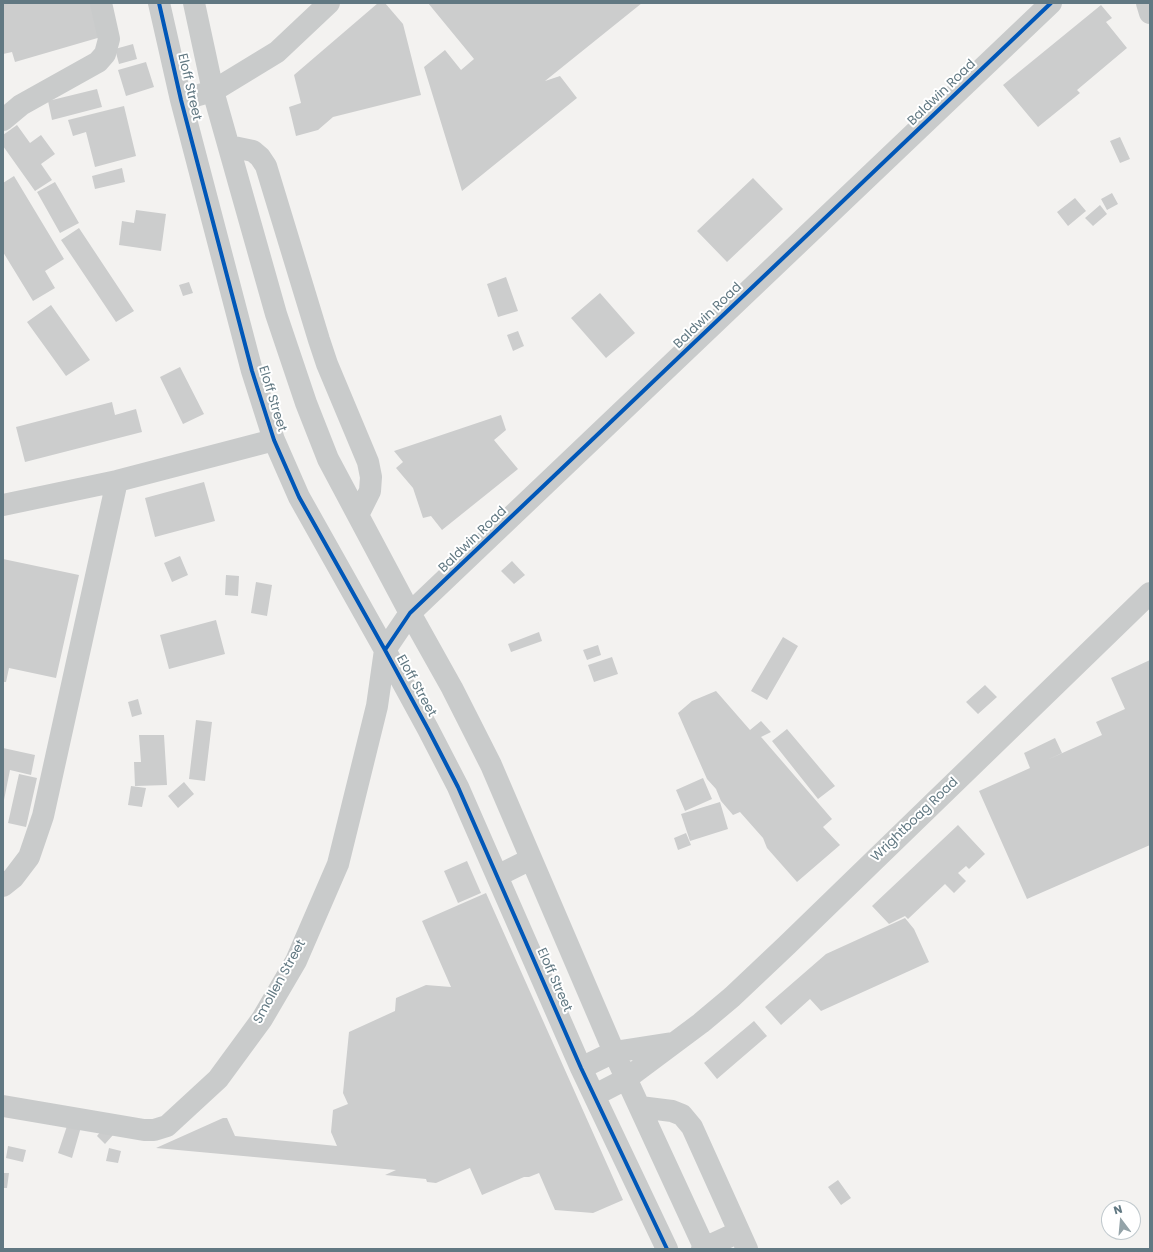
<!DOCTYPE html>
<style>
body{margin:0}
#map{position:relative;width:1153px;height:1252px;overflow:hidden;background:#f3f2f0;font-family:Poppins,sans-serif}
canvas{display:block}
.frame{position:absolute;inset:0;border:4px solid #617882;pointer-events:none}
.north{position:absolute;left:1101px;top:1200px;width:40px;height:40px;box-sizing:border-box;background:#fff;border:1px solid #c0c9cd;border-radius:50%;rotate:344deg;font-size:11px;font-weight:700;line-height:16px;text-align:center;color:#617882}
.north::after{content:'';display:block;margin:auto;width:14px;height:18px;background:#94a3a8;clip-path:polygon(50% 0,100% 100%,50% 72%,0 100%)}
</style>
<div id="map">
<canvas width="1153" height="1252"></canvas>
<div class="frame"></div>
<div class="north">N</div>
</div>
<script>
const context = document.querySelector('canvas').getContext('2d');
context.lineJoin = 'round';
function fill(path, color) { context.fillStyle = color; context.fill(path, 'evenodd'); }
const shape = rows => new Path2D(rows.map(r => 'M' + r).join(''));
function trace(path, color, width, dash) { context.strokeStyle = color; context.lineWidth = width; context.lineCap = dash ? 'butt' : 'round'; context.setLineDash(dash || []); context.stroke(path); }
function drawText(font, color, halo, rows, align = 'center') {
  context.font = font + ' Poppins,sans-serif'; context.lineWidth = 4; context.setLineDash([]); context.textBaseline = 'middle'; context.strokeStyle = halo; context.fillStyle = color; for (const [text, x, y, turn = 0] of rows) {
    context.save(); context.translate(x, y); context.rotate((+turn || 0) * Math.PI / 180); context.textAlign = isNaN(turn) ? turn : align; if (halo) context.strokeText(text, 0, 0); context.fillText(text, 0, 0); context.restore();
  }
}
fill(shape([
 [3,3,92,3,101,37,15,62,12,52,3,54],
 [378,3,385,3,403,24,421,95,333,117,318,130,296,136,289,107,301,103,294,75],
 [428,3,642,3,545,81,560,76,577,98,462,191,424,67,445,50,461,70,474,59],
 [1101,5,1112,18,1106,22,1127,48,1077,90,1080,93,1038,127,1003,85],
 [133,44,137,59,119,64,115,49],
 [146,62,154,87,126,96,118,70],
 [97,89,102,107,52,120,48,101],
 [124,106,136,156,95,167,86,132,73,136,68,120],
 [17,125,30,143,41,135,55,154,41,164,52,180,35,191,3,146,3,135],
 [1120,137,1130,159,1120,163,1110,141],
 [122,168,125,182,95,189,92,176],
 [14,176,64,259,45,271,55,288,33,301,3,252,3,183],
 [753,178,783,209,727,262,697,231],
 [55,182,79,223,60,233,37,192],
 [1112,193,1118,204,1107,210,1101,199],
 [1075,198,1086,211,1068,226,1057,212],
 [1100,205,1107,214,1093,226,1085,218],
 [136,210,166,214,161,251,119,245,122,221,134,223],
 [79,228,134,311,116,322,61,240],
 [506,277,518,311,498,317,487,284],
 [189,282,193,293,183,296,179,285],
 [600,293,635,333,606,358,571,318],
 [51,305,90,360,66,376,27,322],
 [518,331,524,346,513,351,507,335],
 [180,367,204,414,183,424,160,377],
 [112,402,115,415,136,409,142,432,25,462,16,427],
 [501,415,506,430,494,440,518,469,442,530,431,516,423,518,413,488,396,468,403,462,394,451],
 [204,482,215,521,155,537,145,498],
 [180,556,188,575,172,582,164,563],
 [3,559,79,575,56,678,9,668,6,682,3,682],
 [512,561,525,575,514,584,501,571],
 [226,575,239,576,238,596,225,595],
 [256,582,272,585,267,616,251,613],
 [216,620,225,654,169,669,160,635],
 [539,632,542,641,511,652,508,644],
 [783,637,798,646,767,700,751,691],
 [598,645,601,655,587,660,583,650],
 [612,657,618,674,594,682,588,665],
 [1150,660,1150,845,1027,899,979,791,1030,768,1024,753,1055,738,1062,753,1047,760,1102,735,1096,722,1125,709,1111,678],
 [985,685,997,697,978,714,966,702],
 [716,691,750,730,761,721,771,732,761,737,762,738,832,819,823,827,840,845,797,882,767,848,763,838,740,812,733,815,721,801,716,789,707,779,678,713,692,701],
 [138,699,142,714,132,717,128,702],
 [196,720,212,722,205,781,189,779],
 [787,729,835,786,818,799,772,741],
 [139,735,164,735,167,785,135,786,134,762,141,762],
 [3,748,35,755,31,775,10,770,4,800],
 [19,774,37,778,26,827,8,823],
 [703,778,712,799,685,811,676,790],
 [184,782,194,794,178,808,168,796],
 [131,786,146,788,142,807,128,805],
 [720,802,728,829,690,841,681,814],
 [958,825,985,854,969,869,966,866,958,873,966,881,954,893,945,884,908,919,905,916,889,924,872,906],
 [686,833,691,845,678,850,674,838],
 [467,861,481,893,458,903,444,871],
 [486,893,623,1200,593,1213,555,1210,539,1173,529,1177,524,1177,482,1195,470,1168,436,1183,427,1182,426,1179,385,1175,396,1170,156,1148,223,1118,227,1118,235,1136,337,1146,331,1132,333,1110,348,1104,343,1093,349,1032,395,1011,396,998,426,985,451,987,422,921],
 [905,918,914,929,929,962,821,1011,810,999,781,1025,765,1007,826,954],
 [754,1021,767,1036,717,1079,704,1063],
 [68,1123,81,1127,72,1158,58,1153],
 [104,1127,113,1135,105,1144,97,1136],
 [8,1146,26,1150,23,1162,6,1158],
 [109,1148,121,1151,118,1163,106,1161],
 [3,1173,9,1173,7,1188,3,1188],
 [838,1180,851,1198,841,1205,828,1187]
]), '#cccdcd');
trace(shape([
 [159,3,181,100,252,371,274,440,299,497,385,650,428,729,458,787,581,1068,667,1249],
 [194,3,213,91,276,314,306,403,328,459,410,613,452,688,491,765,614,1052,705,1249],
 [1147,3,1150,13],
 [181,100,213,91,277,52,329,3],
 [3,120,21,105,98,62,105,54,109,39,101,3],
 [229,146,253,151,260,157,266,166,319,340,327,364,368,462,371,477,370,491,358,515],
 [3,505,117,481,274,440],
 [497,876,531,859],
 [3,886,13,878,29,857,43,816,117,481],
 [581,1068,614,1052,672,1043],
 [595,1095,626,1079,701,1023,732,997,787,945,1150,593],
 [3,1106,144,1130,154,1130,167,1126,218,1079,262,1019,296,961,338,864,377,706,385,650,410,613,1051,3],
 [640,1107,672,1111,682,1115,692,1127,747,1249],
 [702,1249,739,1232]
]), '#c9cbcb', 22);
trace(shape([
 [159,3,181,100,252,371,274,440,299,497,385,650,428,729,458,787,581,1068,667,1249],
 [385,650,410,613,1051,3]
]), '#0057b8', 4);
drawText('13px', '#617882', '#fff', [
 ["Eloff Street",189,87,77],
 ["Baldwin Road",942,93,-44],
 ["Baldwin Road",708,316,-44],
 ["Eloff Street",272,399,73],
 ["Baldwin Road",473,540,-44],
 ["Eloff Street",416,686,61],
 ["Wrightboag Road",915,820,-44],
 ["Eloff Street",554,980,66],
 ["Smollen Street",280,982,-61]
]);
</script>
